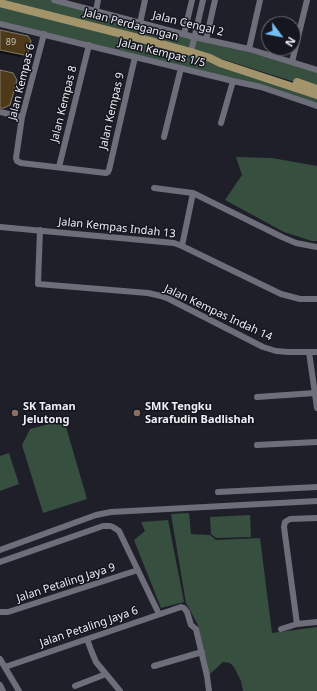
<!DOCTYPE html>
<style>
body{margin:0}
#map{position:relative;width:317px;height:691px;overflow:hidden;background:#1f1f29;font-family:"Noto Sans",sans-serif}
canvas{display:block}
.north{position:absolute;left:261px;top:16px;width:40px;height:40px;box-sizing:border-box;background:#16161f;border:1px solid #6c6c74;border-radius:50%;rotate:122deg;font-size:11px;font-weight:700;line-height:16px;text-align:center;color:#ededf4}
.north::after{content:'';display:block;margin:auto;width:14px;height:18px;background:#74c0f6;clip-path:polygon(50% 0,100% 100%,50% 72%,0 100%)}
</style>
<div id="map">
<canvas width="317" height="691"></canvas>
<div class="north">N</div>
</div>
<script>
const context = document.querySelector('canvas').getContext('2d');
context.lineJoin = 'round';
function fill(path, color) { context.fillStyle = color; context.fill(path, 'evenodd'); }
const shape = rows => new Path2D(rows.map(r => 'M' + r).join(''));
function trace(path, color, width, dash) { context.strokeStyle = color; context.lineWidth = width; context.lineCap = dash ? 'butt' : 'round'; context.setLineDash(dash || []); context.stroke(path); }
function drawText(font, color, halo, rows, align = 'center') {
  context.font = font + ' "Noto Sans",sans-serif'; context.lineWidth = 3; context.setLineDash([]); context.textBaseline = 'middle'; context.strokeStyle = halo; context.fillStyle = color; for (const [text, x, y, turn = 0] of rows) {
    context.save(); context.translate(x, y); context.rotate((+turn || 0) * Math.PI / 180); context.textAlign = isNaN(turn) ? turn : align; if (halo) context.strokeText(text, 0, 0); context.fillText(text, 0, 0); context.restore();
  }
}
fill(shape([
 [0,0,54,0,317,70,317,89,222,59,213,59,317,95,317,106,261,87,0,24],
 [236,157,272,158,317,166,317,241,312,241,284,232,225,200,242,175],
 [64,420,87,499,43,513,22,445,30,429],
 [9,453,19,484,0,491,0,456],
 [189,513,191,534,210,535,216,540,260,538,272,633,317,627,317,691,243,691,241,681,234,667,230,663,223,662,209,675,198,625,186,603,171,514],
 [250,515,251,537,216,538,211,534,210,517],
 [168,520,184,602,161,608,134,540,145,531,141,522]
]), '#364f3f');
fill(shape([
 [0,31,27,52,21,57,0,53]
]), '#0007');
const building = shape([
 [0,30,28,36,31,41,28,53,24,55,0,50,0,30],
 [0,70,13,73,17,80,10,105,4,108,0,108,0,70]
]);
fill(building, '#4e3a18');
trace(building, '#817a6f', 1);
trace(shape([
 [54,0,194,37,249,49,317,70],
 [96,11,98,0],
 [140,23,145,0],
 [0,24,233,81,261,87,317,106],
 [44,34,22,117,16,158,17,161,21,163,106,173,108,172,109,170,135,57],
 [184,34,192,0],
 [206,40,215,0],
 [249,49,260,0],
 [191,52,203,0],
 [292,62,307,0],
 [0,112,22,117],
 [221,123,233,81],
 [164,137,181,68],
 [59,167,89,45],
 [154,188,193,193,282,237,296,243,317,247],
 [0,227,174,243,182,246,281,294,300,299,317,299],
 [40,230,38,284,148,293,161,296,169,299,263,347,276,351,288,352,317,352],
 [182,246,193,193],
 [309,352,317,408],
 [257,397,315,393],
 [257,445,317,442],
 [218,492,317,487],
 [0,550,96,515,111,512,317,501],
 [0,562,103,526,110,526,113,527,119,531,159,614],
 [0,612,8,612,138,570],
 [297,624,284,527,285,522,290,519,317,518],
 [281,629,297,624,317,622],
 [87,639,91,650,96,662,120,691],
 [0,659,19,691],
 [154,666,202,652],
 [5,667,181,607,184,608,187,612,191,625,196,629,207,676,209,691],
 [0,685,3,691],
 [75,686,106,674]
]), '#6e6d7a', 6);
trace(shape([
 [0,3,150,41,191,52,210,58,220,63,317,95],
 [297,82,317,89]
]), '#a4946c', 8);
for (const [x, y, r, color] of [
 [15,413,4,"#8d6e63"],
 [137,413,4,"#8d6e63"]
]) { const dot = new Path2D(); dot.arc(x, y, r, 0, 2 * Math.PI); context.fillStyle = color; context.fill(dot); trace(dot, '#16161f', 1.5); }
drawText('9px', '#c5c0bd', null, [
 ["89",11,42]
]);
drawText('11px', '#ededf4', '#16161f', [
 ["Jalan Cengal 2",188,24,14],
 ["Jalan Perdagangan",131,25,15],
 ["Jalan Kempas 1/5",162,53,14],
 ["Jalan Kempas 6",22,82,-76],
 ["Jalan Kempas 8",64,104,-76],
 ["Jalan Kempas 9",112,111,-77],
 ["Jalan Kempas Indah 13",117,228,6],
 ["Jalan Kempas Indah 14",218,313,25],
 ["Jalan Petaling Jaya 9",66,583,-18],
 ["Jalan Petaling Jaya 6",89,627,-19]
]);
drawText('bold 11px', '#ededf4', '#16161f', [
 ["SK Taman",23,407],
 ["Jelutong",23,420],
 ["SMK Tengku",145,407],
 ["Sarafudin Badlishah",145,420]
], 'left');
</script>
